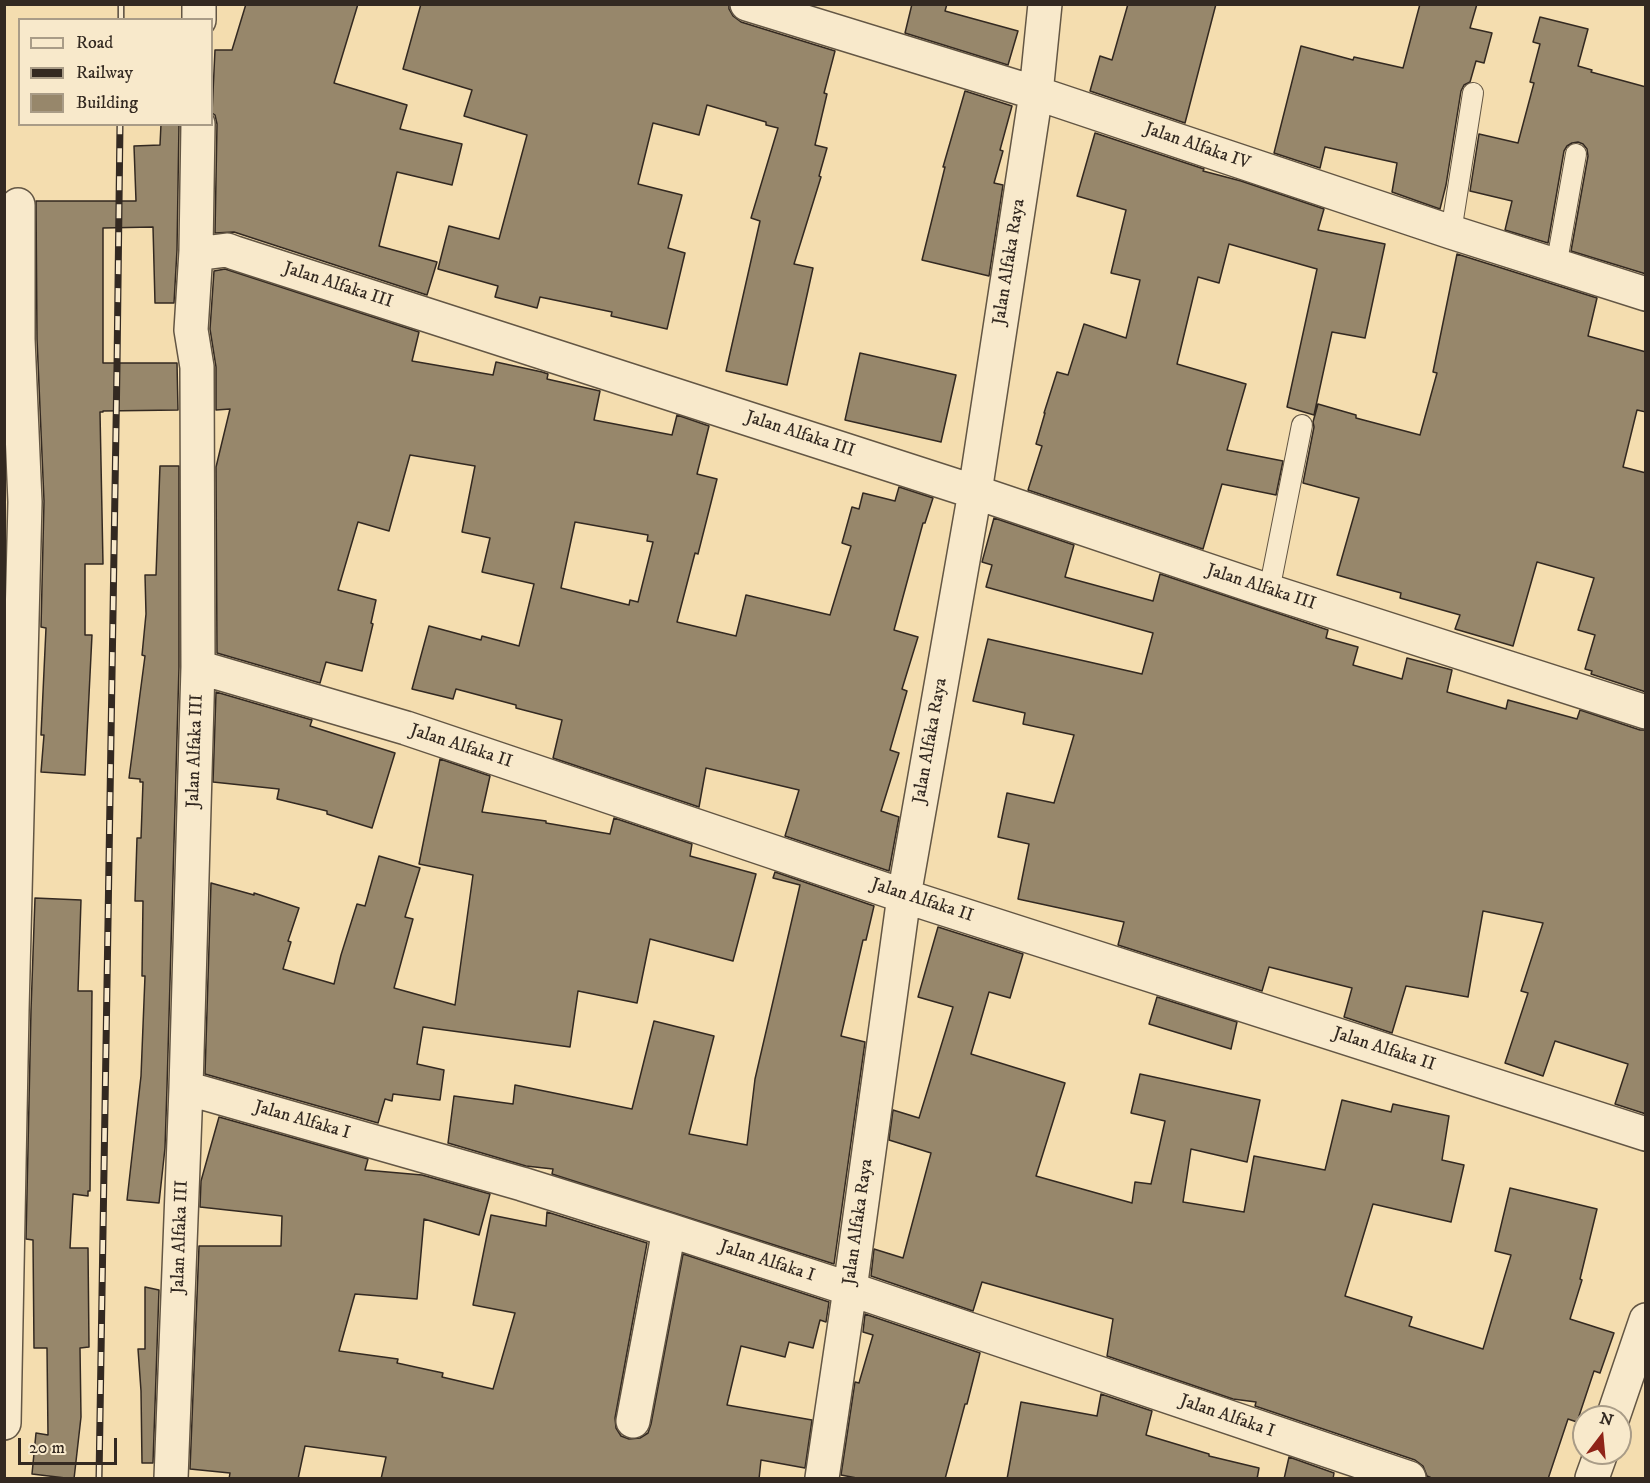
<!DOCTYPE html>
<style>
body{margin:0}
#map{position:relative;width:1650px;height:1483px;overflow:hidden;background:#f4ddaf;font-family:"IM FELL DW Pica",serif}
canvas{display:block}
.frame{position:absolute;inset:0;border:6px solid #332921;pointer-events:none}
.legend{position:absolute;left:18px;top:18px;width:195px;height:108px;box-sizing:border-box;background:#f8e9cb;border:2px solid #a99c87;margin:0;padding:8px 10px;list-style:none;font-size:18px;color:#332921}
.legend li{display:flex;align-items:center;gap:12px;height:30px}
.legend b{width:30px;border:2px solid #a99c87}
.north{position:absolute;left:1572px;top:1405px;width:60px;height:60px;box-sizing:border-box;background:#f8e9cb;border:2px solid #a99c87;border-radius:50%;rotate:16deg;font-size:16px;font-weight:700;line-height:24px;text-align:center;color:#332921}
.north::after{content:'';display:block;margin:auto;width:21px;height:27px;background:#8f2418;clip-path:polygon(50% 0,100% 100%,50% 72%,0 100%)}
.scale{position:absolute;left:18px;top:1438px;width:99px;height:27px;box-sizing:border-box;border:3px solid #332921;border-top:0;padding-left:8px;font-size:18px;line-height:21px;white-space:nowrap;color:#332921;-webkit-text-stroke:4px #f8e9cb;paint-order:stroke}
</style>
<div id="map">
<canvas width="1650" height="1483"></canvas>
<div class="frame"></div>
<ul class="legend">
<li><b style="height:8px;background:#f8e9cb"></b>Road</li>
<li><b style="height:8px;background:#332921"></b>Railway</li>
<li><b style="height:16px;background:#97876b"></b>Building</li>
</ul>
<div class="north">N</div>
<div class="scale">20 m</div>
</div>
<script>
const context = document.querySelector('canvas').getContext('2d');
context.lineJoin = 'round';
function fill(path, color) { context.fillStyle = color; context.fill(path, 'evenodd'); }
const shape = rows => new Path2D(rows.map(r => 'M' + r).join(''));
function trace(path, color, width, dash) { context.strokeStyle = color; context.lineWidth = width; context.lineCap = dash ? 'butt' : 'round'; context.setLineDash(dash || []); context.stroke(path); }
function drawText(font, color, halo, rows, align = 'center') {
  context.font = font + ' "IM FELL DW Pica",serif'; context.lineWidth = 4.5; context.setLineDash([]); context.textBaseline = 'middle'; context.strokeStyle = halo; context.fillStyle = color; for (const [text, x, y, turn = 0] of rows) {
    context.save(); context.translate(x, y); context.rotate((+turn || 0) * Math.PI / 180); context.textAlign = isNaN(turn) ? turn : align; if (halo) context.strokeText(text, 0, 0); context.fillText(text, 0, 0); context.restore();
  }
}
const building = shape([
 [246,4,358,4,334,83,407,105,400,129,462,144,452,185,397,172,379,246,437,262,427,295,234,232,215,233,217,124,215,115,212,113,215,50,232,50,246,4],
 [421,4,729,4,729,9,733,16,741,22,835,51,824,93,827,94,815,145,827,148,819,176,821,177,794,264,813,268,787,385,726,371,760,221,751,218,778,128,766,125,766,122,707,105,699,135,653,123,638,184,682,195,668,248,685,253,667,329,611,316,612,312,540,297,537,308,495,297,498,286,438,269,449,226,499,239,527,135,464,116,472,90,403,69,421,4],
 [912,4,947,4,945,11,1018,31,1008,65,905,33,912,4],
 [1128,4,1216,4,1185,123,1090,91,1100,56,1112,60,1128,4],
 [1420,4,1477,4,1470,28,1492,33,1484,63,1476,61,1470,82,1464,85,1461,91,1446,185,1440,209,1392,192,1397,163,1325,147,1320,168,1274,153,1301,46,1353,60,1354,57,1403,68,1420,4],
 [1540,17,1588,29,1578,66,1592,70,1591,72,1646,87,1646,274,1571,251,1588,156,1587,149,1583,144,1578,142,1572,143,1567,146,1564,151,1548,243,1505,230,1512,201,1470,191,1479,134,1518,143,1534,83,1530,82,1540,44,1533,42,1540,17],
 [965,91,1012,106,1000,150,1003,151,994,183,1003,185,989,276,922,260,945,167,943,167,965,91],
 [161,124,179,124,177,250,174,303,155,303,153,227,103,228,103,363,177,363,178,410,103,411,103,412,100,412,103,564,85,564,85,635,92,635,85,775,41,772,44,735,41,735,46,628,41,627,44,501,37,339,36,201,136,201,134,146,160,145,161,124],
 [1095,133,1204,169,1203,171,1241,181,1324,209,1318,230,1385,244,1365,338,1332,332,1314,415,1287,407,1317,269,1229,244,1219,283,1198,277,1177,364,1246,384,1227,450,1283,461,1276,495,1222,484,1203,549,1028,490,1042,446,1036,444,1045,413,1044,413,1057,372,1068,375,1084,324,1126,338,1140,280,1111,273,1126,210,1077,196,1095,133],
 [1457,254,1597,298,1588,336,1646,352,1646,412,1637,410,1623,467,1646,473,1646,692,1591,674,1592,671,1585,669,1595,635,1578,630,1594,578,1537,562,1513,646,1455,629,1460,615,1400,598,1401,593,1337,575,1359,498,1303,483,1314,427,1313,422,1318,404,1356,415,1356,418,1420,435,1437,373,1433,372,1457,254],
 [225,269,419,332,412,361,493,375,496,362,542,372,548,374,547,379,600,391,594,420,672,435,677,415,709,426,697,474,717,479,698,554,695,553,677,622,736,636,746,595,830,615,851,546,842,543,852,507,859,509,863,493,895,501,899,487,933,498,925,523,923,523,894,630,918,637,902,689,907,691,890,750,899,753,881,811,899,817,889,871,785,836,799,790,706,768,699,807,553,758,562,720,516,708,516,705,456,689,453,699,412,689,429,626,481,640,482,636,519,646,534,584,482,572,490,538,462,532,475,466,410,455,389,531,358,522,338,590,376,600,371,623,373,624,362,671,326,662,320,683,217,653,216,467,230,409,216,410,216,367,210,329,214,271,225,269],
 [575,522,648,535,647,541,653,542,638,602,630,600,629,605,561,588,575,522],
 [860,353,956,375,941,442,845,420,860,353],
 [160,466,179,466,179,667,167,1087,165,1148,159,1203,127,1200,141,1076,145,976,142,976,143,901,135,901,137,838,141,838,143,782,140,782,140,779,129,778,145,656,142,655,146,614,145,575,156,575,160,466],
 [994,518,1074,545,1065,577,1153,601,1160,574,1328,630,1326,638,1358,647,1353,665,1402,679,1407,658,1452,670,1447,692,1506,709,1508,700,1577,719,1580,710,1640,730,1646,730,1646,1114,1615,1104,1628,1064,1555,1041,1543,1076,1505,1063,1528,993,1521,991,1543,923,1483,911,1468,997,1406,986,1392,1033,1344,1017,1352,988,1269,967,1262,991,1118,945,1124,922,1018,899,1029,844,998,837,1007,793,1054,803,1074,735,1023,724,1025,713,973,701,988,639,1142,674,1153,633,986,587,992,565,982,562,994,518],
 [216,692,312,720,310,726,395,753,372,828,327,814,327,811,277,799,279,789,213,782,216,692],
 [440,759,490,776,482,812,546,821,546,823,610,834,614,818,692,844,690,856,756,874,733,961,650,939,637,1003,578,991,570,1047,423,1027,417,1064,444,1070,440,1100,393,1094,392,1101,385,1099,378,1123,205,1074,211,883,254,895,254,893,299,908,288,941,291,942,283,969,334,984,341,955,357,904,365,906,379,856,420,868,405,917,413,919,394,988,455,1005,473,875,419,864,440,759],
 [775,872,874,906,866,940,863,940,841,1036,865,1042,834,1264,552,1174,553,1169,526,1166,448,1143,454,1096,513,1104,515,1085,632,1109,654,1021,714,1036,689,1134,747,1145,755,1079,800,885,773,878,775,872],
 [35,898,81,900,78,991,92,991,90,1191,88,1191,88,1196,73,1194,70,1248,88,1248,89,1347,80,1348,81,1417,74,1479,32,1474,36,1433,48,1435,47,1348,34,1348,33,1240,26,1239,31,1010,35,898],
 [938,927,1023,954,1010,998,989,992,971,1054,1065,1083,1036,1176,1132,1203,1135,1182,1151,1184,1165,1121,1131,1113,1140,1074,1260,1100,1247,1162,1191,1149,1183,1202,1244,1212,1254,1156,1325,1170,1342,1100,1391,1112,1393,1104,1449,1116,1442,1160,1464,1165,1451,1222,1373,1204,1345,1296,1412,1317,1409,1326,1483,1349,1511,1255,1495,1251,1510,1188,1597,1209,1580,1279,1582,1280,1570,1319,1614,1333,1600,1373,1594,1371,1577,1422,1568,1419,1548,1479,1434,1479,1427,1476,1423,1466,1415,1460,1255,1406,1256,1402,1233,1399,1107,1356,1113,1319,982,1282,973,1311,871,1276,874,1249,903,1258,931,1153,889,1140,893,1110,919,1118,953,1007,918,997,938,927],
 [1157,997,1237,1022,1231,1049,1149,1024,1157,997],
 [219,1117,368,1159,365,1170,422,1175,490,1194,479,1235,424,1219,417,1299,355,1294,339,1351,398,1359,397,1363,443,1373,442,1377,493,1389,515,1313,473,1305,491,1215,546,1226,547,1212,647,1243,615,1418,616,1428,621,1436,629,1439,640,1438,648,1433,651,1424,683,1254,829,1302,826,1322,820,1320,813,1348,789,1342,785,1357,741,1346,727,1405,812,1420,805,1468,761,1460,759,1479,381,1479,386,1457,305,1446,298,1479,229,1479,230,1473,190,1469,199,1246,281,1246,282,1216,200,1207,201,1181,219,1117],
 [145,1287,159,1290,153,1463,142,1463,141,1391,138,1349,145,1349,145,1287],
 [865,1314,980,1353,967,1404,965,1404,945,1479,862,1479,841,1475,855,1382,859,1383,873,1335,863,1332,865,1314],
 [1101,1394,1152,1411,1146,1435,1209,1454,1209,1456,1259,1468,1257,1479,1007,1479,1021,1402,1097,1416,1101,1394],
 [1289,1457,1334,1473,1333,1479,1284,1479,1289,1457]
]);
fill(building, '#97876b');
trace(building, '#332921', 1.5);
const service = shape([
 [1451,232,1473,93],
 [1556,267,1576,154],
 [1269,591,1302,425]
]);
const minor = shape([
 [747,4,1036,93,1451,232,1646,294],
 [199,20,199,4],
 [196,251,211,252,227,250,235,253,975,492,1269,591,1646,712],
 [198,667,406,728,904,896,1646,1134],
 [186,1088,522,1184,669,1230,850,1289,1409,1478],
 [633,1421,669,1230],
 [4,1423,12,1010,25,502,18,339,18,205],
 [171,1478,186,1088,198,667,197,367,191,330,196,251,198,124],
 [822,1478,850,1289,904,896,975,492,1036,93,1045,4]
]);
const tertiary = shape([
 [1613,1417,1646,1320],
 [1592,1478,1601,1453]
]);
trace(service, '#635644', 22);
trace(minor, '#635644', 36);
trace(tertiary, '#635644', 36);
trace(service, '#f8e9cb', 20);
trace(minor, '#f8e9cb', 33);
trace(tertiary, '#f8e9cb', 33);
const rail = shape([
 [121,20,121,4],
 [99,1478,117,366,120,124]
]);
trace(rail, '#332921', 7);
trace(rail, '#f8e9cb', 4.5, [14]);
drawText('18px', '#332921', '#f8e9cb', [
 ["Jalan Alfaka IV",1197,147,19],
 ["Jalan Alfaka Raya",1010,262,-81],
 ["Jalan Alfaka III",338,286,18],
 ["Jalan Alfaka III",800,435,18],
 ["Jalan Alfaka III",1261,588,18],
 ["Jalan Alfaka Raya",931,741,-80],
 ["Jalan Alfaka II",461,747,18],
 ["Jalan Alfaka III",196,751,-88],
 ["Jalan Alfaka II",922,901,18],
 ["Jalan Alfaka II",1384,1050,18],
 ["Jalan Alfaka I",302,1121,16],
 ["Jalan Alfaka Raya",859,1222,-82],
 ["Jalan Alfaka III",181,1237,-88],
 ["Jalan Alfaka I",767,1262,18],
 ["Jalan Alfaka I",1227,1417,19]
]);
</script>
